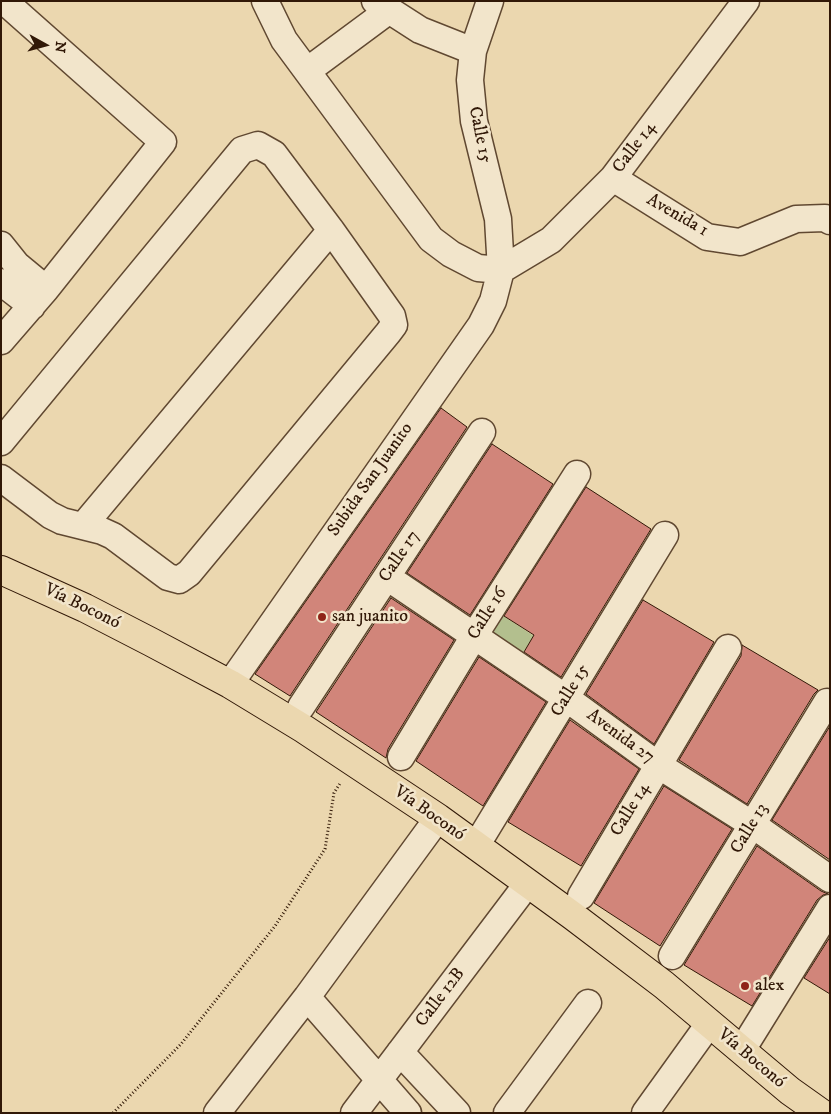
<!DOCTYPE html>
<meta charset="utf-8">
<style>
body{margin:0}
#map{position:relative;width:831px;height:1114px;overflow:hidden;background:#ebd7af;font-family:"IM FELL DW Pica",serif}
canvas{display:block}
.frame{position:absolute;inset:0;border:2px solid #311807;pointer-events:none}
.north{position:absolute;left:20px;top:20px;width:50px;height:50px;-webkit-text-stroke:4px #f2e5cb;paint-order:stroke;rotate:97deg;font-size:14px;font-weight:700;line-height:20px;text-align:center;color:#311807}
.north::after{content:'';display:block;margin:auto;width:18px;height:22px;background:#311807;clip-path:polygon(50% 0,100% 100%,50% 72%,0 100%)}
</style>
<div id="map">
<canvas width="831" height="1114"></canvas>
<div class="frame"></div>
<div class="north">N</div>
</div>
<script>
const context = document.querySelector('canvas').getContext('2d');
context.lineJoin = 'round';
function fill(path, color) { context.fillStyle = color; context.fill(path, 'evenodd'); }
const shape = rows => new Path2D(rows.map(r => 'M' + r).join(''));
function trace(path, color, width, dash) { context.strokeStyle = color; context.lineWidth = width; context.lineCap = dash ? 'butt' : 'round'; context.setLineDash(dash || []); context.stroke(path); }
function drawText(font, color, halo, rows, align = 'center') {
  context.font = font + ' "IM FELL DW Pica",serif'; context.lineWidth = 5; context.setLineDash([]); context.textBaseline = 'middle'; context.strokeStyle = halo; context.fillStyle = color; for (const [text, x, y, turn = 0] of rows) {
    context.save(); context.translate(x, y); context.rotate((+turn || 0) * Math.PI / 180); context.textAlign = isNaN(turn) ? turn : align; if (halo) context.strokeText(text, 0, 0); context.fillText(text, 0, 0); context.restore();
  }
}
fill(shape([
 [496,611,534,636,519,659,482,635]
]), '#b3bf8e');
const building = shape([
 [441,408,467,427,290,696,255,674,441,408],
 [492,444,553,484,470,615,407,573,492,444],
 [586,487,651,529,561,677,524,652,534,635,504,616,586,487],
 [391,598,454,640,388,749,386,758,316,712,391,598],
 [643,600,714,642,654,744,586,694,643,600],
 [742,645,818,690,814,694,747,804,679,760,741,656,742,645],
 [479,657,546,702,483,806,416,761,479,657],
 [570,720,639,769,581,866,508,822,570,720],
 [830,726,830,860,772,820,830,726],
 [664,786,732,829,660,946,594,903,664,786],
 [757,846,821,891,828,894,823,895,817,900,752,1006,684,965,757,846],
 [830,937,830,994,804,978,830,937]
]);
fill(building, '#d1857a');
trace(building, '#311807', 1);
const minor = shape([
 [265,1,284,40,431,239,451,254,478,268,501,270],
 [375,1,420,30,473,51],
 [307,71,388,11],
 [613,178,707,237,740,242,796,219,825,218,830,221],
 [1,245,17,265,46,289],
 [501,270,551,240,613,178,746,1],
 [1,282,32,306],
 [1,341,46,289,163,142,4,1],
 [1,442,242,150,258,145,274,154,331,230,392,316,394,325,388,333,189,573,179,580,168,577,113,536,102,531,62,521,50,515,1,478],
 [83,526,331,230],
 [387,577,566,698,658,765,753,825,830,879],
 [230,684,481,325,493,301,501,270,498,219,474,121,470,80,473,51,490,1],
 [301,707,482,432],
 [401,757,474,636,577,474],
 [476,846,665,535],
 [581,896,728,648],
 [672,956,827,702],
 [307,997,408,1113],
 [742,1050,830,908],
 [400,1052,457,1113],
 [217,1113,307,997,438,818],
 [354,1113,528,883],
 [507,1113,588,1003],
 [645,1113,709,1024]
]);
const major = shape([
 [1,570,85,608,151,642,230,684,304,729,438,818,573,916,664,985,790,1091,821,1113]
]);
trace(minor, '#604831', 29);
trace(major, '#311807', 30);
trace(shape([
 [113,1113,181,1044,275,926,325,849,334,793,341,782]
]), '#311807', 3, [1, 2.5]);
trace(minor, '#f2e5cb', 26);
trace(major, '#ebd7af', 28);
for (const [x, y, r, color] of [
 [322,617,5,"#8f2418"],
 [745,986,5,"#8f2418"]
]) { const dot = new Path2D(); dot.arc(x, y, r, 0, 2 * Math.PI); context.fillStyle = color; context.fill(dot); trace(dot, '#f2e5cb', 2); }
drawText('18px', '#311807', '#f2e5cb', [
 ["Calle 15",479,135,78],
 ["Calle 14",635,148,-53],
 ["Avenida 1",677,216,30],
 ["Subida San Juanito",371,480,-55],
 ["Calle 17",400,557,-56],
 ["Vía Boconó",82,607,26],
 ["Calle 16",488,614,-58],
 ["Calle 15",571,691,-59],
 ["Avenida 27",620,737,36],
 ["Calle 14",631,810,-59],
 ["Vía Boconó",429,814,35],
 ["Calle 13",750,829,-59],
 ["Calle 12B",441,998,-53],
 ["Vía Boconó",751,1059,40]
]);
drawText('18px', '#311807', '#f2e5cb', [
 ["san juanito",332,617],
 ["alex",755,986]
], 'left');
</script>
